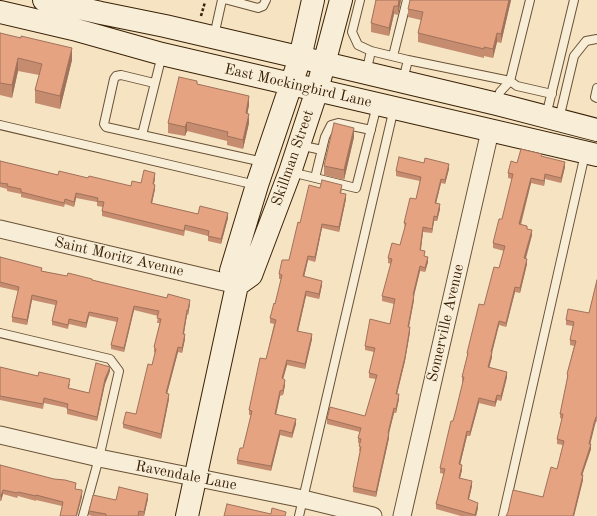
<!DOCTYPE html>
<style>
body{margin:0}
canvas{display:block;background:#f5e3c2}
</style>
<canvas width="597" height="516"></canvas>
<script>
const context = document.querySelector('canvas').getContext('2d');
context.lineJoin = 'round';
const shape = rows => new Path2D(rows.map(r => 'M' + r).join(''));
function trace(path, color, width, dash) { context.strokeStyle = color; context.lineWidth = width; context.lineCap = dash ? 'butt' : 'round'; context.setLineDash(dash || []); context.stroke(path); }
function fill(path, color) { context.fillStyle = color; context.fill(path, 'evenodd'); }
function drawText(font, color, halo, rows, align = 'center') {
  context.font = font + ' "Old Standard TT",serif'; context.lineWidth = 3; context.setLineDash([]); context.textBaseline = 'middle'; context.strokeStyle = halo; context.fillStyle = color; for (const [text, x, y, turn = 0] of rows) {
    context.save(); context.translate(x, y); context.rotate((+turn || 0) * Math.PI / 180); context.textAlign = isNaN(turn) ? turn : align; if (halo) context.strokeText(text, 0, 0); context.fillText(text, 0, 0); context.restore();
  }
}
const service = shape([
 [228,0,258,8,263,6,266,0],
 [360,0,352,32,358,45,371,51,408,60],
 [214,36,222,0],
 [162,55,142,135,263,162],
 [393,56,407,0],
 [366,73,371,51],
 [403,80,408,60,510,81,517,86,552,94],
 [597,88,595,97,597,98],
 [497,104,500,92,510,81,530,0],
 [546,116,574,0],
 [559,119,574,56,586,41,597,39],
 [0,125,256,185],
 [142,135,106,127,104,124,114,79,116,76,121,75,154,83],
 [299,145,322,150],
 [291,172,356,188,377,105],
 [315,178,325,137,331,125,338,123,371,130],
 [0,333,110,359,119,371,99,458,83,516],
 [299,516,394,108],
 [503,516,585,154]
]);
const minor = shape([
 [0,229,237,285],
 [0,435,99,458,303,499,373,516],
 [402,516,490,131]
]);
const secondary = shape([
 [44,0,101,13,165,26,324,63,497,104,597,130],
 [0,12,73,29,162,54,597,155],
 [237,285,251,275,290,172,317,90,341,0],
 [187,516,237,285,231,271,257,185,300,58,313,0]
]);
trace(service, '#695236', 10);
trace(minor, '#695236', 19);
trace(secondary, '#3a2207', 24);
trace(shape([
 [201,16,205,2]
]), '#3a2207', 2.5, [3, 2]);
trace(service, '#f8edd7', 8);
trace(minor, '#f8edd7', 17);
trace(secondary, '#f8edd7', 22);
fill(shape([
 [376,0,401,0,398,15,394,14,389,36,371,32,371,23],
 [511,0,501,43,497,42,493,58,484,56,484,58,418,42,418,33,421,20,408,17,408,9],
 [0,33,72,60,60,109,35,103,35,90,39,75,18,71,12,98,0,95],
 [197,84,249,105,247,113,249,123,243,149,227,145,227,141,187,131,185,136,168,133,168,123],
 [354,137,344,180,324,175,324,166],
 [542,157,565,167,561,183,545,179,544,186,531,183,521,225,527,229,532,235,526,259,527,264,520,293,515,292,506,327,499,325,492,352,492,357,489,368,507,377,501,401,497,400,495,407,479,403,470,436,467,436,460,465,462,470,460,478,472,486,469,499,478,508,476,516,461,516,436,509,436,504,444,474,440,473,440,468,456,410,463,382,462,382,462,377,467,357,467,353,484,305,499,268,504,251,493,248,493,243,502,219,512,179,508,178,508,173,517,163],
 [0,161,58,175,88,178,131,186,141,183,155,178,154,184,155,189,152,203,198,214,228,218,221,244,208,241,208,236,185,230,184,236,102,216,102,211,103,207,97,206,97,202,76,198,74,207,65,204,64,207,21,197,21,194,7,191,7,189,0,187],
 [449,169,445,184,441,183,436,203,440,209,437,221,434,221,432,233,423,232,421,250,428,262,425,272,420,271,414,295,414,300,409,327,410,332,405,361,397,394,399,399,396,413,394,413,389,433,389,438,376,497,353,492,353,487,360,451,359,451,360,443,358,443,358,438,360,432,327,424,327,419,365,416,376,379,369,378,369,373,374,352,365,350,365,346,390,324,394,304,382,301,382,296,391,264,388,263,388,258,400,245,405,228,404,223,416,199,420,181,396,176,396,171],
 [320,188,342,190,341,193,346,199,339,232,322,228,315,262,308,260,304,277,322,285,319,299,306,296,298,331,312,339,305,369,287,365,283,379,285,385,283,395,280,396,276,415,296,424,292,438,280,435,271,471,237,464,237,460,243,448,251,415,249,415,249,410,266,359,274,324,270,323,270,318,275,304,281,279,279,279,279,274,289,260,300,223],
 [0,257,42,271,67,276,92,280,190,304,188,315,187,315,184,334,185,339,182,353,178,352,167,393,169,399,161,439,123,428,123,424,136,414,152,365,155,353,154,352,154,347,160,323,157,323,158,316,134,310,124,352,111,349,111,345,117,322,89,316,86,328,69,324,68,329,52,325,52,321,55,305,32,300,27,325,12,322,12,317,18,291,0,287],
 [597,280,597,422,596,421,594,427,590,444,591,449,582,475,583,480,574,516,506,516,543,497,557,469,563,445,557,444,557,439,562,419,560,418,560,414,567,379,567,374,574,346,570,345,570,340,573,326,566,325,566,320,589,313],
 [0,367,70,384,69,388,89,393,110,371,105,384,97,421,67,414,67,408,44,403,43,409,0,400],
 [0,465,76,489,82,497,62,506,36,500,36,501,18,496,17,498,3,494,1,501,0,501],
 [148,499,144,516,92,516,89,515,89,511,116,500]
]), '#c58c70');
fill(shape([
 [399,0,401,0,398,15,398,6],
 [509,0,511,0,501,43,501,34],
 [394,6,394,14,389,36,389,28],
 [497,33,497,42,493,58,493,49],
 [72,48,72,60,60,109,60,96],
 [18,58,18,71,12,98,12,85],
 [249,96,249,105,246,122,246,113],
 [249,114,249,123,243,149,243,140],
 [187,122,187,131,185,136,185,127],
 [354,128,354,137,344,180,344,170],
 [565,162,565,167,561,183,561,178],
 [449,164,449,169,445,184,445,180],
 [155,173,155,178,153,189,153,184],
 [545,174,545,179,544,186,544,181],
 [531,178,531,183,519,229,519,224],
 [441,179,441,183,435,208,435,203],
 [155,185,155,189,151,208,151,203],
 [76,193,76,198,74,207,74,202],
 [346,194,346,199,339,232,339,227],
 [440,204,440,209,437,221,437,217],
 [228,213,228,218,221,244,221,239],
 [434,216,434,221,432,233,432,229],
 [322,224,322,228,315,262,315,257],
 [423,227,423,232,420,255,420,250],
 [532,230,532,235,524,263,524,258],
 [308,256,308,260,303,281,303,276],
 [428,257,428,262,425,272,425,268],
 [527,259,527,264,520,293,520,288],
 [420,266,420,271,413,300,413,295],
 [322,281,322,285,319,299,319,294],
 [515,287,515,292,506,327,506,323],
 [306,291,306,296,297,336,297,331],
 [32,295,32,300,27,325,27,320],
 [414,295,414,300,408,331,408,327],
 [190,300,190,304,188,315,188,310],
 [134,306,134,310,124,352,124,348],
 [187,310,187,315,183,338,183,334],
 [89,312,89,316,86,328,86,323],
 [499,321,499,325,491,357,491,352],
 [410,327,410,332,405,361,396,398,396,394],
 [185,334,185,339,182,353,182,348],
 [312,334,312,339,305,369,305,364],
 [178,347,178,352,166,398,166,393],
 [492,352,492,357,488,372,488,367],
 [287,360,287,365,282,383,282,378],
 [110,367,110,371,105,384,97,421,97,417,105,379],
 [507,372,507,377,501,401,501,396],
 [285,380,285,385,283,395,283,390],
 [280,391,280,396,275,419,275,414],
 [169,394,169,399,161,439,161,434],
 [399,394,399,399,396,413,396,409],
 [497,395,497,400,495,407,495,402],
 [479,398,479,403,470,436,470,432],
 [394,408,394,413,388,437,388,433],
 [596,417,596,421,589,449,589,444],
 [296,419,296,424,292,438,292,433],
 [280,430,280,435,271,471,271,466],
 [467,431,467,436,459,469,459,464],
 [389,433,389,438,376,497,376,492],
 [591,444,591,449,581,479,581,475],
 [462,465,462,470,459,482,459,478],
 [583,475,583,480,574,516,573,516],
 [472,481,472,486,468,503,468,499],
 [3,490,3,494,1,501,1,496],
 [82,492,82,497,77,516,76,516],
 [148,494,148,499,144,516,144,512],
 [478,503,478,508,476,516,475,516]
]), '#a0725b');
const building = shape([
 [376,0,399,0,398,6,394,6,389,28,371,23,376,0],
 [410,0,509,0,501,34,497,33,493,49,484,47,484,49,418,33,423,12,408,9,410,0],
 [0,33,21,38,21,36,72,48,60,96,35,90,42,64,18,58,12,85,0,83,0,33],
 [179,77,197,81,197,84,249,96,246,113,249,114,243,140,227,136,228,132,187,122,185,127,168,123,179,77],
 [334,123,354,128,344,170,324,166,334,123],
 [521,149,542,154,541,156,565,162,561,178,545,174,544,181,531,178,519,224,527,226,527,229,532,230,524,258,527,259,520,288,515,287,506,323,499,321,491,352,492,352,488,367,507,372,501,396,497,395,495,402,479,398,470,432,467,431,459,464,462,465,459,478,472,481,468,499,478,503,475,515,436,504,445,469,440,468,451,421,453,421,456,410,464,377,462,377,468,353,467,353,479,304,484,305,494,267,499,268,505,246,493,243,499,219,502,219,513,174,508,173,511,161,517,163,521,149],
 [399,157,424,163,425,158,449,164,445,180,441,179,435,203,440,204,437,217,434,216,432,229,423,227,420,250,425,251,424,256,428,257,425,268,420,266,413,295,414,295,408,327,410,327,405,357,396,394,399,394,396,409,394,408,388,433,389,433,376,492,353,487,361,447,359,446,361,439,358,438,361,428,327,419,330,407,365,416,377,375,369,373,375,348,365,346,370,319,390,324,395,299,382,296,392,259,388,258,392,243,400,245,406,223,404,223,410,198,416,199,421,177,396,171,399,157],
 [0,161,58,175,59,171,88,178,89,176,131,186,132,181,141,183,144,170,155,173,153,184,155,185,151,203,198,214,200,206,228,213,221,239,208,236,209,231,185,225,184,231,102,211,104,202,97,201,98,198,76,193,74,202,65,199,64,203,21,192,21,189,7,186,8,184,0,183,0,161],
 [322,180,342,185,340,193,346,194,339,227,322,224,315,257,308,256,303,276,322,281,319,294,306,291,297,331,312,334,305,364,287,360,282,378,285,380,283,390,280,391,275,414,296,419,292,433,280,430,271,466,237,460,240,448,243,448,252,411,249,410,260,358,266,359,276,320,270,318,274,303,275,304,282,275,279,274,282,260,289,260,298,222,300,223,309,185,320,188,322,180],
 [0,257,42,268,41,271,67,276,68,273,92,279,92,280,167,298,168,294,190,300,188,310,187,310,183,334,185,334,182,348,178,347,166,393,169,394,161,434,123,424,126,412,136,414,148,364,152,365,156,349,154,347,161,319,157,318,159,311,134,306,124,348,111,345,118,318,89,312,86,323,69,319,68,325,52,321,57,301,32,295,27,320,12,317,19,287,0,282,0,257],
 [597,280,597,417,596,417,594,423,589,444,591,444,581,475,583,475,573,516,506,516,508,512,513,490,543,497,551,467,557,469,564,441,557,439,563,414,560,414,568,375,567,374,576,341,570,340,574,322,566,320,568,309,589,313,597,280],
 [96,363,110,367,105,379,97,417,67,409,68,404,44,398,43,404,0,396,0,367,38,376,39,372,70,379,68,388,89,393,96,363],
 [0,465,54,479,65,480,76,483,75,489,82,490,82,492,76,516,60,516,63,502,36,495,36,496,18,492,17,493,3,490,1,496,0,496,0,465],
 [119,487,148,494,144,512,139,511,138,516,106,516,106,514,89,511,93,495,116,500,119,487],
 [227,504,271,514,272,508,286,512,285,516,224,516,227,504]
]);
fill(building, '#e5a382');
trace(building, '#a0725b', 1);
drawText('15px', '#3a2207', '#f8edd7', [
 ["East Mockingbird Lane",298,86,13],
 ["Skillman Street",293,158,-71],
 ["Saint Moritz Avenue",119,257,13],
 ["Somerville Avenue",446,323,-77],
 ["Ravendale Lane",186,476,11]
]);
</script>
